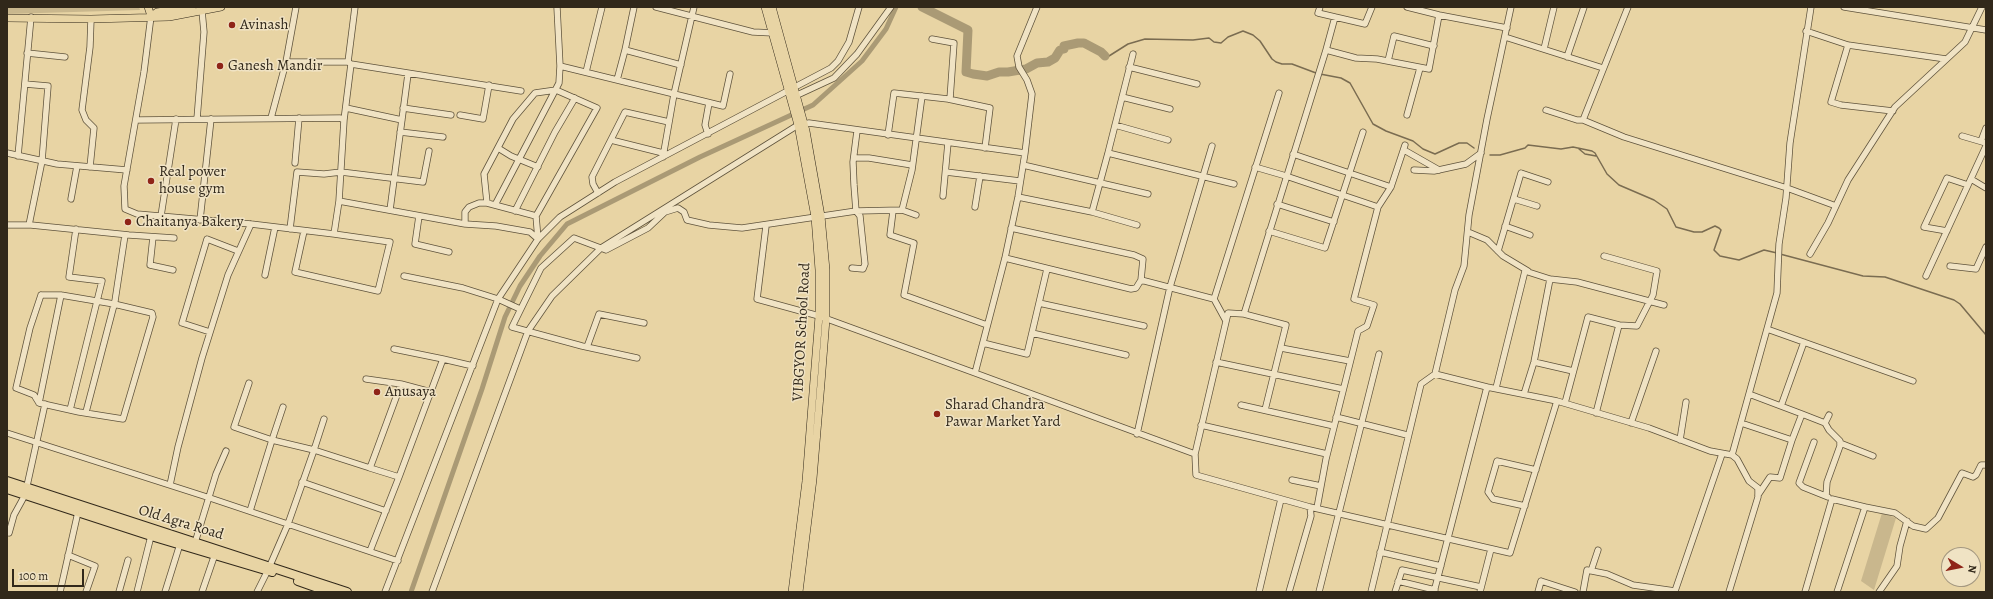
<!DOCTYPE html>
<style>
body{margin:0}
#map{position:relative;width:1993px;height:599px;overflow:hidden;background:#e8d4a4;font-family:Alegreya,serif}
canvas{display:block}
.frame{position:absolute;inset:0;border:8px solid #31281a;pointer-events:none}
.north{position:absolute;left:1941px;top:547px;width:40px;height:40px;box-sizing:border-box;background:#f0e3c4;border:1px solid #a49880;border-radius:50%;rotate:100deg;font-size:11px;font-weight:700;line-height:16px;text-align:center;color:#31281a}
.north::after{content:'';display:block;margin:auto;width:14px;height:18px;background:#8f2418;clip-path:polygon(50% 0,100% 100%,50% 72%,0 100%)}
.scale{position:absolute;left:12px;top:569px;width:72px;height:18px;box-sizing:border-box;border:2px solid #31281a;border-top:0;padding-left:5px;font-size:12px;line-height:14px;white-space:nowrap;color:#31281a;-webkit-text-stroke:3px #f0e3c4;paint-order:stroke}
</style>
<div id="map">
<canvas width="1993" height="599"></canvas>
<div class="frame"></div>
<div class="north">N</div>
<div class="scale">100 m</div>
</div>
<script>
const context = document.querySelector('canvas').getContext('2d');
context.lineJoin = 'round';
function fill(path, color) { context.fillStyle = color; context.fill(path, 'evenodd'); }
const shape = rows => new Path2D(rows.map(r => 'M' + r).join(''));
function trace(path, color, width, dash) { context.strokeStyle = color; context.lineWidth = width; context.lineCap = dash ? 'butt' : 'round'; context.setLineDash(dash || []); context.stroke(path); }
function drawText(font, color, halo, rows, align = 'center') {
  context.font = font + ' Alegreya,serif'; context.lineWidth = 3; context.setLineDash([]); context.textBaseline = 'middle'; context.strokeStyle = halo; context.fillStyle = color; for (const [text, x, y, turn = 0] of rows) {
    context.save(); context.translate(x, y); context.rotate((+turn || 0) * Math.PI / 180); context.textAlign = isNaN(turn) ? turn : align; if (halo) context.strokeText(text, 0, 0); context.fillText(text, 0, 0); context.restore();
  }
}
fill(shape([
 [7,7,139,7,140,10,7,14],
 [1882,513,1896,518,1874,590,1861,581]
]), '#c9b78d');
trace(shape([
 [1105,56,1109,56,1128,44,1145,39,1193,40,1209,38,1214,42,1221,43,1228,37,1243,31,1253,35,1260,41,1272,59,1276,62,1282,64,1292,64,1316,73],
 [1320,74,1341,78,1350,83,1373,124,1386,131,1413,141,1423,149,1435,154,1459,143,1467,143,1474,148],
 [1579,149,1585,154,1596,156],
 [1490,155,1500,155,1525,148,1528,145,1561,149,1573,147,1592,151,1595,153,1607,174,1619,185,1654,200,1667,209,1676,227,1694,232,1702,232,1715,226,1719,228,1721,230,1714,250,1720,256,1739,260,1764,250,1777,253],
 [1780,254,1863,276,1885,277,1954,300,1960,304,1986,335]
]), '#7a6c51', 1.5);
trace(shape([
 [411,592,482,389,505,317,520,286,540,256,567,224,700,157,813,105,862,61,886,29,896,7]
]), '#aa9a75', 5);
trace(shape([
 [922,7,968,30,966,72,973,74,987,76,999,72,1008,72,1026,69,1037,63,1048,62,1055,58,1060,50,1064,49,1064,46,1078,43,1084,43,1101,52,1105,56]
]), '#aa9a75', 9);
const minor = shape([
 [557,7,560,66,723,106,730,74],
 [656,7,753,32,774,33],
 [1320,7,1318,13,1365,24,1372,7],
 [1407,7,1439,15,1507,28],
 [1844,7,1986,30],
 [151,16,144,72,124,186,125,209,137,214,251,224,334,234,339,201,465,224,496,226,530,232,538,239,498,299,385,592],
 [1335,17,1326,50,1356,58,1377,59,1429,69,1439,15],
 [1806,31,1848,45,1946,59],
 [1505,37,1603,68],
 [932,39,954,43,950,99],
 [1848,45,1831,102,1841,105,1893,111],
 [1544,49,1554,7],
 [625,50,634,7],
 [27,53,65,57],
 [1567,57,1584,7],
 [1388,61,1394,36,1434,46],
 [286,62,348,62,351,64],
 [348,62,355,7],
 [1129,67,1197,84],
 [586,72,602,7],
 [617,80,625,50,681,65],
 [25,84,48,86,42,161,29,225],
 [793,97,834,78,857,54,891,7],
 [1122,97,1170,109],
 [346,108,402,120],
 [403,108,451,115],
 [1546,110,1577,120,1583,120,1628,7],
 [460,115,483,119,489,85],
 [1407,115,1420,68],
 [271,118,286,62,296,7],
 [197,119,204,32,202,11],
 [136,120,340,118,344,120,339,201],
 [344,120,351,64,521,91],
 [1583,120,1624,137,1787,188,1836,206],
 [1115,125,1168,140],
 [400,132,443,137],
 [708,134,705,125,709,103],
 [888,135,894,93,948,99,990,108,985,148],
 [1962,136,1986,143],
 [611,140,663,153],
 [1981,141,1986,128],
 [498,148,511,156,538,167],
 [1404,150,1439,170],
 [7,153,57,164,127,170],
 [1025,153,1018,197,1005,258,975,373,1195,454,1196,475,1310,507,1510,553,1557,401],
 [1108,153,1133,54],
 [1293,154,1391,187,1405,145],
 [18,156,31,17],
 [663,157,674,94,694,7],
 [854,158,869,158,912,165],
 [295,163,299,118],
 [1023,165,1148,194],
 [90,167,94,128,86,120,82,110,90,47,91,19],
 [1255,167,1286,176,1378,207,1354,299,1374,305,1367,326,1358,331,1326,459,1317,508],
 [1414,170,1434,171,1466,164,1481,153],
 [946,172,1020,181],
 [1971,179,1986,188],
 [598,193,593,184,592,177,625,112,669,122],
 [943,196,948,143],
 [1018,197,1092,212,1137,225],
 [71,199,77,166],
 [1514,199,1537,206],
 [1277,204,1334,222],
 [495,205,559,83,560,66],
 [975,207,980,176],
 [1378,207,1391,187],
 [390,210,408,74],
 [902,210,912,170,922,96],
 [515,211,555,132,575,98],
 [893,211,890,235,914,243,904,295,987,325],
 [1092,212,1108,153,1234,184],
 [161,216,176,119],
 [419,216,415,244,449,252],
 [536,216,597,108,556,90,535,93,513,119,484,174,487,203,536,216,538,239],
 [200,220,211,119],
 [465,224,465,212,469,207,479,203,487,203],
 [7,225,31,225,129,235,174,238],
 [766,226,757,299,819,316,975,373],
 [1505,226,1530,235],
 [290,229,297,172,324,174,341,172,423,182,429,151],
 [304,231,295,272,378,291,390,242,334,234],
 [1269,231,1325,248,1363,132],
 [1947,231,1924,227,1947,178,1968,185],
 [1468,232,1487,240,1503,256,1528,271],
 [153,237,150,265,173,270],
 [538,239,560,217,615,182,831,68,838,61,849,42,859,7],
 [1498,251,1521,173,1548,182],
 [1810,254,1828,223,1848,180,1895,107,1965,42,1982,7],
 [1005,258,1131,289,1136,288,1141,280,1143,259,1134,255,1011,228],
 [1950,266,1976,269,1986,247],
 [852,268,863,269,865,264,860,216,856,211,854,185,853,162,857,131],
 [265,275,275,227],
 [404,276,463,288,498,299,520,309],
 [1926,276,1986,146],
 [1141,280,1214,299,1226,321],
 [41,295,61,295,114,304,152,313,153,317,123,419,79,412,39,403,34,395,16,388,30,328,41,295],
 [1214,299,1279,93],
 [1039,303,1144,326],
 [1244,314,1286,325,1265,410],
 [1767,329,1913,381],
 [210,332,182,323,207,239,238,251],
 [1032,333,1126,355],
 [983,343,1027,354,1047,269],
 [587,347,599,314,644,323],
 [1281,348,1350,361],
 [394,349,443,359],
 [637,358,582,346,512,327,541,268,574,238,606,250,648,228,665,212,678,208,684,212,687,220,709,225,742,228,856,211,902,210,916,215],
 [1216,362,1343,389],
 [1534,362,1573,371],
 [1435,374,1487,387],
 [249,383,234,427,272,440,283,407],
 [401,384,431,392],
 [1496,388,1525,271,1550,279,1577,282,1664,305],
 [1524,394,1534,362,1550,279],
 [39,403,61,295],
 [1565,403,1588,317,1619,325,1637,326,1653,295,1657,271,1604,256],
 [1241,405,1334,426],
 [1781,406,1804,342],
 [70,410,102,281,69,277,76,229],
 [86,412,115,301,125,235],
 [1596,413,1619,325],
 [1802,414,1825,423],
 [1336,417,1407,435],
 [1631,423,1656,351],
 [1741,423,1792,440,1802,414,1749,394],
 [1201,425,1327,454],
 [7,433,210,498,398,561],
 [1137,434,1170,287,1212,146],
 [1680,440,1686,402],
 [1814,442,1799,483,1803,487,1828,497],
 [1840,443,1873,456],
 [1195,454,1228,313,1244,314,1326,50],
 [370,468,399,477,443,359,473,366],
 [1292,480,1321,486],
 [302,482,386,511],
 [170,485,178,447,202,358,228,275,251,224],
 [1758,495,1770,477,1780,478,1792,440],
 [1826,496,1827,482,1840,446,1840,441,1829,430,1825,423,1829,415],
 [1525,506,1493,499,1488,492,1497,461,1536,470],
 [1865,507,1895,513,1913,526,1926,529,1938,518,1962,473,1973,477,1976,475,1981,465,1986,465],
 [250,511,272,440,314,450,324,419],
 [9,533,14,515,25,495,45,404],
 [194,546,216,474,226,451],
 [370,551,399,477],
 [1380,552,1441,566],
 [68,555,95,566,86,592],
 [1591,571,1598,550],
 [1398,581,1435,590],
 [60,592,78,512],
 [119,592,128,560],
 [137,592,151,536],
 [165,592,180,544],
 [202,592,215,554],
 [257,592,268,570,288,524,314,450,370,468,401,384,366,379],
 [432,592,528,331,552,296,601,248,798,125,809,123,1025,153,1032,94,1027,80,1019,67,1017,56,1037,7],
 [1259,592,1281,499],
 [1289,592,1311,516,1310,507],
 [1319,592,1379,354],
 [1371,592,1421,384,1435,374,1455,290,1464,266,1469,215,1487,119,1511,7],
 [1395,592,1402,570,1481,587],
 [1434,592,1487,387,1557,401,1649,428,1710,451,1732,455,1777,293,1779,244,1786,198,1790,143,1811,7],
 [1480,592,1491,549],
 [1538,592,1541,581,1575,592],
 [1583,592,1587,570,1607,574,1633,585,1675,591,1722,454],
 [1729,592,1758,497,1758,488,1749,481,1737,459,1732,455],
 [1805,592,1832,499,1865,507,1837,592],
 [1879,592,1897,566,1900,546,1907,521]
]);
const major = shape([
 [148,7,151,16],
 [765,7,798,125,815,217,819,270,819,316,806,481,792,592],
 [772,7,806,131,821,216,826,270,826,319,821,383,813,479,799,592],
 [153,15,157,12,192,7],
 [7,18,91,19,169,17,221,7]
]);
const highway = shape([
 [7,481,347,592],
 [7,489,151,536,272,572],
 [298,581,329,592]
]);
trace(minor, '#5f533c', 7);
trace(major, '#31281a', 8);
trace(highway, '#31281a', 10);
trace(minor, '#f0e3c4', 5.5);
trace(major, '#e8d4a4', 7);
trace(highway, '#e8d4a4', 8);
for (const [x, y, r, color] of [
 [232,25,4,"#8f2418"],
 [220,66,4,"#8f2418"],
 [151,181,4,"#8f2418"],
 [128,222,4,"#8f2418"],
 [377,392,4,"#8f2418"],
 [937,414,4,"#8f2418"]
]) { const dot = new Path2D(); dot.arc(x, y, r, 0, 2 * Math.PI); context.fillStyle = color; context.fill(dot); trace(dot, '#f0e3c4', 1.5); }
drawText('15px', '#31281a', '#f0e3c4', [
 ["Avinash",240,25],
 ["Ganesh Mandir",228,66],
 ["Real power",159,172],
 ["house gym",159,189],
 ["Chaitanya Bakery",136,222],
 ["Anusaya",385,392],
 ["Sharad Chandra",945,405],
 ["Pawar Market Yard",945,422]
], 'left');
drawText('15px', '#31281a', '#f0e3c4', [
 ["VIBGYOR School Road",802,332,-87],
 ["Old Agra Road",181,523,17]
]);
</script>
